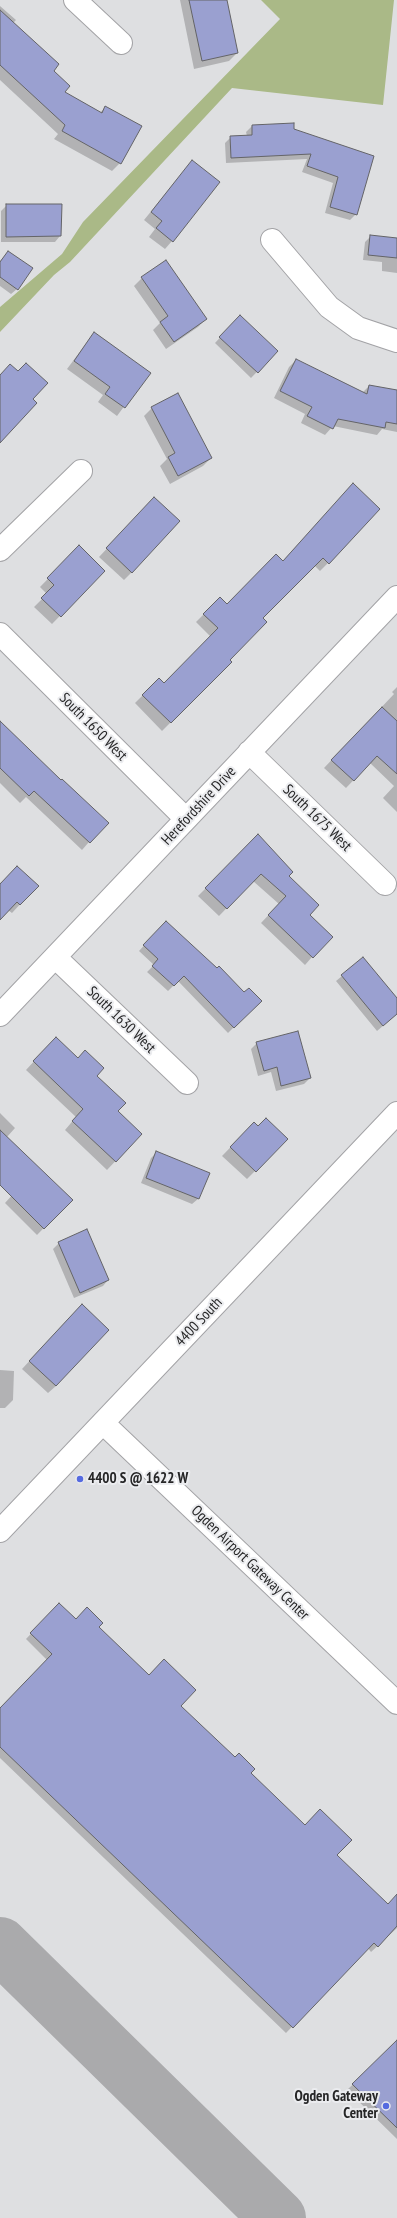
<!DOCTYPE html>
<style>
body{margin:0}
canvas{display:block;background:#dedfe1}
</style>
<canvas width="397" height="2218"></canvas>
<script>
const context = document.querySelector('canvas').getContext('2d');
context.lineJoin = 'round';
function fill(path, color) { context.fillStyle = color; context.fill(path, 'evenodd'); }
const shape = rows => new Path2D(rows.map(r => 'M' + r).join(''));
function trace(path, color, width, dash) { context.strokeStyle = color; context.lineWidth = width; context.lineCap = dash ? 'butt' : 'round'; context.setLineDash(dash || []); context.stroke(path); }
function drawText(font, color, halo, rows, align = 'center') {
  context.font = font + ' "PT Sans Narrow",sans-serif'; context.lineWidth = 4; context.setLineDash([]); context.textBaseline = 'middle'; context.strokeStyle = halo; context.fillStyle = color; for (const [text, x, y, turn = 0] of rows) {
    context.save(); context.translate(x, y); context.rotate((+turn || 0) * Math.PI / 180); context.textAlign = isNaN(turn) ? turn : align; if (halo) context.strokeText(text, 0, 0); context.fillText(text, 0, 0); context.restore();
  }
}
fill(shape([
 [261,0,394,0,383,105,232,88,70,262,54,275,0,332,0,307,62,254,83,222,280,19]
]), '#aab987');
fill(shape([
 [180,0,226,0,237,53,229,61,194,69],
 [0,6,16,20,13,23,52,71,63,93,100,113,105,107,120,163,112,171,54,139,58,134,0,80],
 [252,126,294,130,373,157,356,214,350,220,325,213,333,183,302,172,307,159,226,163,225,143,231,137,247,136,246,132],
 [192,161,172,241,165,249,149,237,155,229,144,220],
 [7,205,60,236,55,242,1,242,1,211],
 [371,236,397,239,397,273,382,271,382,262,363,260,365,242],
 [8,252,17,289,11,294,0,286,0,261],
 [142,278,206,319,198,327,166,349,153,330,160,323,134,286],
 [240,316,277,351,251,378,215,343],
 [94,333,149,373,117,416,98,402,103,395,67,369],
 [296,360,362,393,369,386,397,391,397,432,382,429,377,435,333,426,325,435,301,423,305,414,274,398,289,367],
 [152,408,211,458,203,466,170,484,160,466,167,459,144,416],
 [345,493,328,563,320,571,314,565,262,618,229,660,231,662,162,731,135,703,159,679,164,684,211,637,196,622,220,598,227,605,282,562],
 [146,507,132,572,124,580,99,557],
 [79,547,104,571,52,624,34,607,47,594,40,587],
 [397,687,397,812,383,798,394,786,370,763,346,788,324,768,394,694,392,692],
 [0,723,61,782,89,842,82,850,26,797,20,803,0,783],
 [258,836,287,876,308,915,312,957,305,965,261,923,279,904,253,881,219,916,198,896],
 [0,882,1,884,37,886,12,913,8,910,0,919],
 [160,928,244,994,260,1001,228,1033,178,981,168,991,147,972,154,965,139,951],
 [342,976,397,1000,397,1014,377,1031,336,981],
 [257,1043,310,1078,304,1084,276,1091,271,1072,258,1076,251,1049],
 [48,1046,96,1076,117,1111,141,1134,107,1170,65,1130,76,1117,26,1070],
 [0,1113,15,1128,7,1137,71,1200,37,1235,5,1203,14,1193,0,1179],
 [254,1123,287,1139,247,1179,222,1156],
 [157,1152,208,1173,198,1199,192,1204,141,1183,151,1158],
 [59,1243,108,1280,103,1286,74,1298,53,1249],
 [74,1313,56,1386,48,1393,22,1369],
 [0,1370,14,1371,13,1400,5,1408,0,1408],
 [59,1604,75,1620,97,1627,388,1905,397,1906,397,1928,371,1952,368,1948,286,2033,0,1758,0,1709,47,1660,26,1639],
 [397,2042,397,2139,347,2090]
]), '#0003');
trace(shape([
 [0,1945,278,2218]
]), '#aaaaac', 56);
const building = shape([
 [189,0,227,0,238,53,202,61,189,0],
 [0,10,59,64,54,71,70,86,65,92,102,113,105,106,142,126,121,164,62,131,65,125,0,65,0,10],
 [294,123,294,129,374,156,357,215,330,207,338,177,307,166,311,154,231,158,230,136,252,135,252,125,294,123],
 [192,160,220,182,173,242,156,228,162,221,151,212,192,160],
 [6,204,62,204,61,236,6,237,6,204],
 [370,235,397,238,397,258,368,255,370,235],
 [8,251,33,268,18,290,0,277,0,262,8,251],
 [166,260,207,319,174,342,160,322,168,316,141,277,166,260],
 [240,315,278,351,258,373,219,337,240,315],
 [94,332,151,373,125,408,105,394,110,387,74,361,94,332],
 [296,359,367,394,369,385,397,390,397,424,386,422,385,428,338,419,333,429,307,416,312,407,280,391,296,359],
 [26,363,48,383,33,399,37,403,0,443,0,375,10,364,18,371,26,363],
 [178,393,212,458,178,476,168,457,175,453,151,407,178,393],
 [353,483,380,509,329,564,323,558,263,618,267,622,230,660,232,662,171,723,142,695,159,678,164,683,218,628,203,614,220,597,227,604,276,554,283,561,353,483],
 [154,497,180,521,132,573,106,548,154,497],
 [79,545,105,571,61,617,41,598,54,585,47,578,79,545],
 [382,707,397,721,397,774,377,756,354,781,331,760,382,707],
 [0,721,61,780,62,779,109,823,90,843,34,791,29,796,0,768,0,721],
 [258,834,293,872,289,876,319,905,310,915,333,937,313,958,268,915,286,896,261,874,227,909,205,888,258,834],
 [17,866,39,886,20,905,17,902,0,920,0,884,17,866],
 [166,921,217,968,219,966,244,992,249,988,262,1001,234,1028,184,976,174,986,152,966,158,959,143,945,166,921],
 [363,957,397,998,397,1014,383,1026,341,975,363,957],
 [298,1031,311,1078,281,1086,277,1067,264,1071,256,1042,298,1031],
 [56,1037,78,1058,85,1050,104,1068,97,1076,126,1103,118,1111,142,1134,116,1162,72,1121,83,1109,33,1061,56,1037],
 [266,1118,288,1139,256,1172,230,1147,254,1122,258,1126,266,1118],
 [0,1130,73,1200,44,1229,0,1185,0,1130],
 [156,1151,210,1173,199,1199,146,1178,156,1151],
 [87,1229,109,1280,80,1293,58,1242,87,1229],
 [82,1304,109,1330,56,1386,29,1361,82,1304],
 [59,1603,76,1619,87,1607,103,1623,99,1627,149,1675,164,1659,196,1690,181,1706,235,1757,239,1753,255,1769,251,1773,305,1825,320,1809,352,1840,337,1855,388,1904,397,1894,397,1926,378,1947,374,1943,293,2028,0,1747,0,1708,52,1654,30,1633,59,1603],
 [397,2040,397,2128,352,2084,397,2040]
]);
fill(building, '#9aa0d0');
trace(building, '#646467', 1);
const minor = shape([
 [75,0,121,43],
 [272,240,329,307,358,328,397,341],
 [0,550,81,471],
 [0,634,186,819],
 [249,752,385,884],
 [55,957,187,1083],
 [0,1015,397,597],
 [103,1423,397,1703]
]);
const tertiary = shape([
 [0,1531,397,1113]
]);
trace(minor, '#a3a3a6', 24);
trace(tertiary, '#a3a3a6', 24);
trace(minor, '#fff', 22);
trace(tertiary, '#fff', 22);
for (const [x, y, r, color] of [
 [80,1479,4,"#556ae0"],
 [386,2106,4,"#556ae0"]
]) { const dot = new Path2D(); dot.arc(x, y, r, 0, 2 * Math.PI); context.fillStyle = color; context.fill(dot); trace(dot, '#ebecef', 1.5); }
drawText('15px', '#262627', '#ebecef', [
 ["South 1650 West",93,727,45],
 ["Herefordshire Drive",199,806,-47],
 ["South 1675 West",317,818,44],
 ["South 1630 West",121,1020,44],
 ["4400 South",199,1322,-47],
 ["Ogden Airport Gateway Center",250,1563,44]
]);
drawText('bold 15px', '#262627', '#ebecef', [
 ["4400 S @ 1622 W",88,1479],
 ["Ogden Gateway",378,2097,"right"],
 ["Center",378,2114,"right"]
], 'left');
</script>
